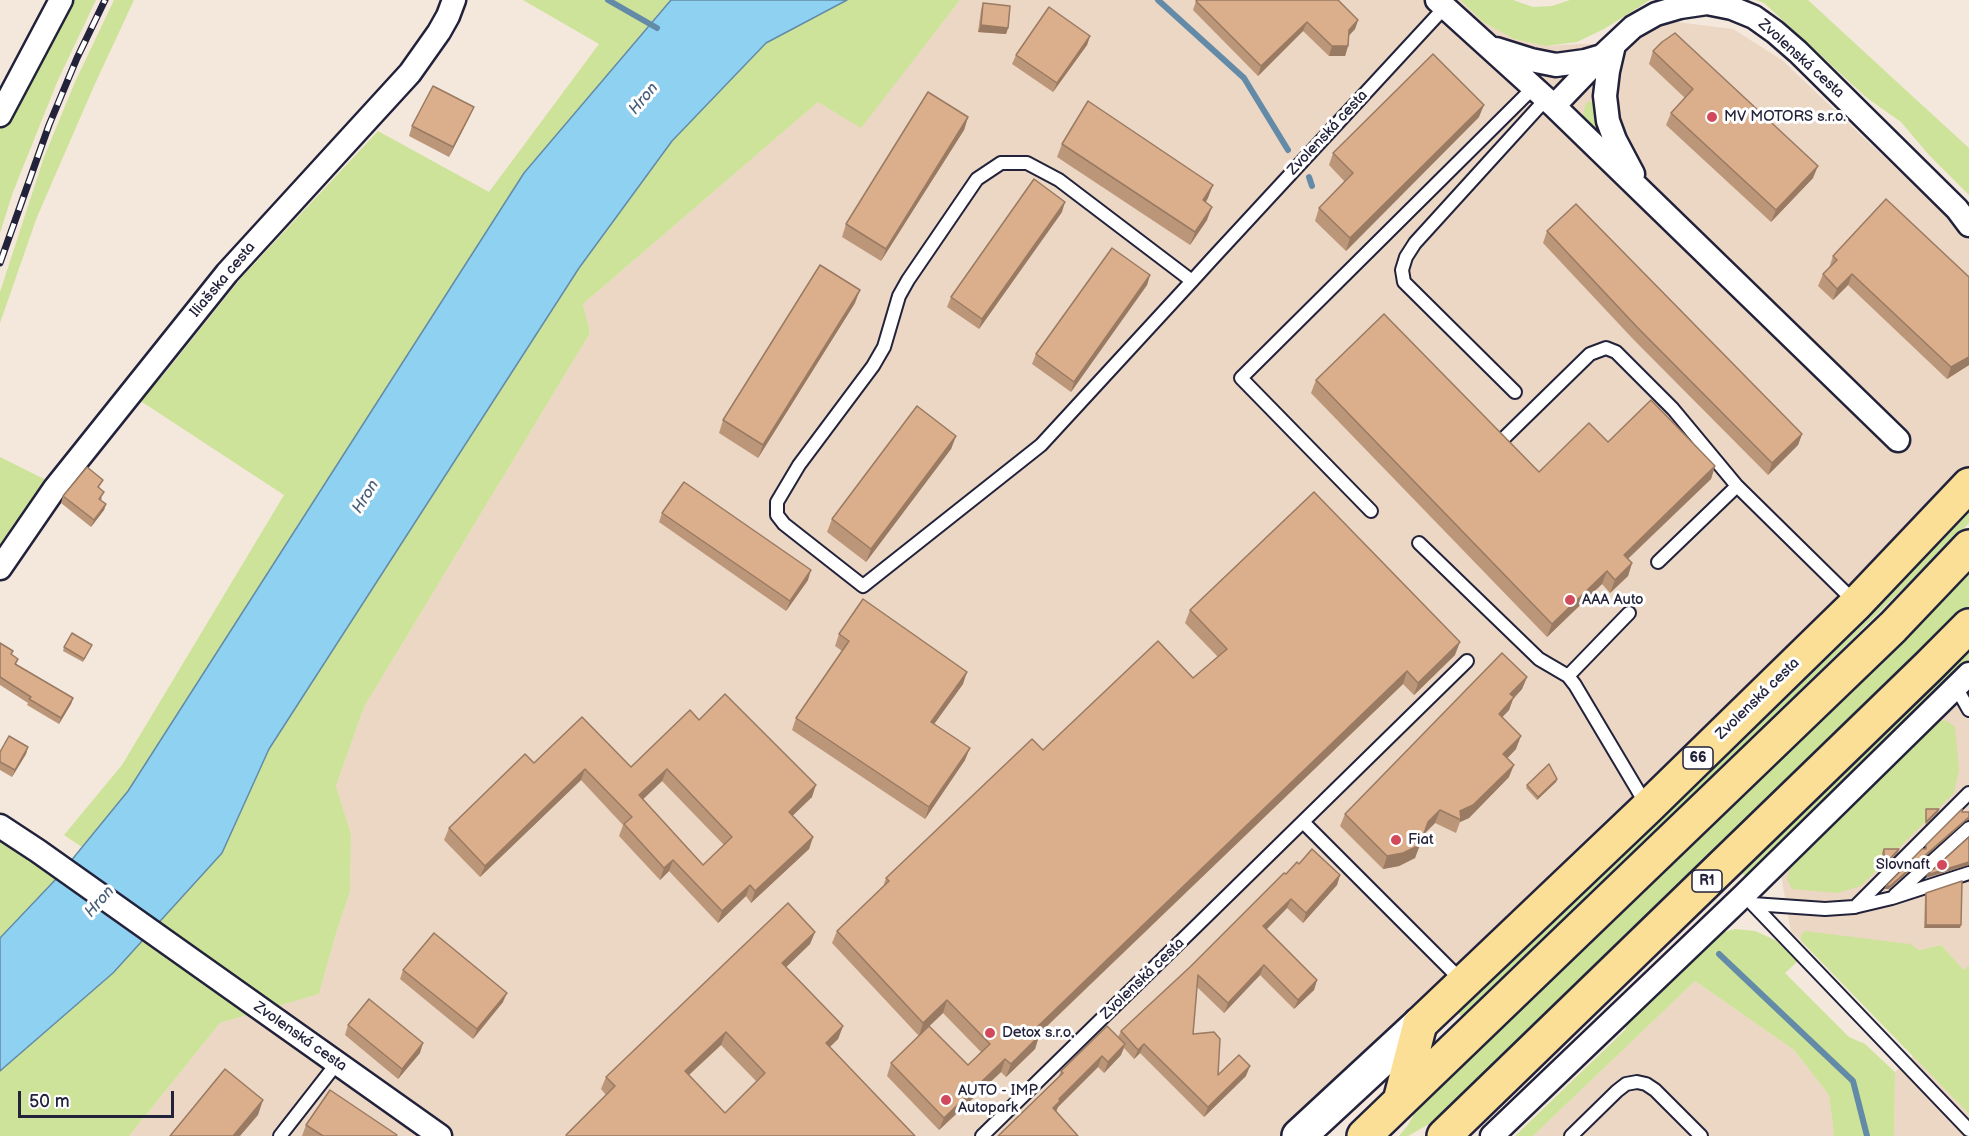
<!DOCTYPE html>
<meta charset="utf-8">
<style>
body{margin:0}
#map{position:relative;width:1969px;height:1136px;overflow:hidden;background:#f4e7dc;font-family:"Balsamiq Sans",sans-serif}
canvas{display:block}
.scale{position:absolute;left:18px;top:1091px;width:156px;height:27px;box-sizing:border-box;border:3px solid #22223b;border-top:0;padding-left:8px;font-size:18px;line-height:21px;white-space:nowrap;color:#22223b;-webkit-text-stroke:4px #fff;paint-order:stroke}
</style>
<div id="map">
<canvas width="1969" height="1136"></canvas>
<div class="scale">50 m</div>
</div>
<script>
const context = document.querySelector('canvas').getContext('2d');
context.lineJoin = 'round';
function fill(path, color) { context.fillStyle = color; context.fill(path, 'evenodd'); }
const shape = rows => new Path2D(rows.map(r => 'M' + r).join(''));
function trace(path, color, width, dash) { context.strokeStyle = color; context.lineWidth = width; context.lineCap = dash ? 'butt' : 'round'; context.setLineDash(dash || []); context.stroke(path); }
function drawText(font, color, halo, rows, align = 'center') {
  context.font = font + ' "Balsamiq Sans",sans-serif'; context.lineWidth = 6; context.setLineDash([]); context.textBaseline = 'middle'; context.strokeStyle = halo; context.fillStyle = color; for (const [text, x, y, turn = 0] of rows) {
    context.save(); context.translate(x, y); context.rotate((+turn || 0) * Math.PI / 180); context.textAlign = isNaN(turn) ? turn : align; if (halo) context.strokeText(text, 0, 0); context.fillText(text, 0, 0); context.restore();
  }
}
fill(shape([
 [960,0,1460,0,1483,22,1514,39,1546,46,1579,44,1628,44,1652,27,1677,22,1733,29,1782,60,1944,214,1969,240,1969,468,1936,504,1294,1136,129,1136,220,1023,319,994,337,930,350,892,351,834,336,786,364,707,590,333,583,304,818,102,861,127],
 [1969,690,1969,965,1964,970,1941,945,1918,950,1801,935,1801,941,1791,932,1781,875],
 [1695,981,1794,1050,1829,1095,1834,1136,1533,1136],
 [1913,1056,1969,1114,1969,1136,1894,1136,1895,1072]
]), '#ecd6c4');
fill(shape([
 [70,0,96,0,58,80,13,192,0,233,0,129],
 [114,0,134,0,94,86,37,217,0,323,0,292,44,157,75,82],
 [523,0,671,0,524,173,128,791,82,847,64,835,122,765,284,495,139,400,162,377,241,278,378,131,489,192,599,44],
 [847,0,960,0,861,128,818,102,583,304,590,333,364,707,336,786,351,834,350,892,337,930,319,994,220,1023,129,1136,0,1136,0,1071,113,973,222,853,269,749,579,268,672,141,766,43],
 [1460,0,1513,0,1533,7,1552,6,1570,0,1650,0,1604,29,1577,42,1546,46,1514,39,1483,22],
 [1756,0,1808,0,1910,94,1969,148,1969,195,1929,155,1901,122,1867,98,1764,3],
 [1588,101,1594,103,1595,117,1601,133,1599,135,1586,124,1583,116,1585,106],
 [0,457,50,482,0,552],
 [1969,509,1969,523,1805,686,1462,1017,1455,1009],
 [1969,570,1969,606,1853,722,1458,1103,1436,1120,1408,1136,1399,1136,1408,1125,1419,1106],
 [1969,646,1969,659,1937,692,1746,877,1740,871],
 [1937,720,1947,721,1955,727,1959,770,1954,793,1861,886,1837,893,1792,889,1787,879,1791,865],
 [0,838,59,876,0,938],
 [1735,929,1755,931,1775,940,1798,961,1785,973,1849,1037,1865,1044,1895,1072,1894,1136,1834,1136,1829,1095,1794,1050,1695,981,1533,1136,1515,1136,1625,1030,1627,1023,1720,933],
 [1805,931,1910,944,1919,950,1941,945,1964,970,1969,965,1969,1114,1801,941,1801,935]
]), '#cde399');
const water = shape([
 [671,0,847,0,766,43,672,141,579,268,269,749,222,853,113,973,0,1071,0,938,57,878,128,791,524,173,671,0]
]);
fill(water, '#8fd1f1');
trace(water, '#638ba8', 1.5);
trace(shape([
 [608,0,657,28],
 [1158,0,1244,78,1288,150],
 [1309,177,1312,186],
 [1719,954,1853,1081,1867,1136]
]), '#638ba8', 6);
const lane = shape([
 [1192,281,1059,180,1027,163,1001,163,977,179,908,280,899,296,884,347,873,366,799,465,777,502,777,515,784,524,863,586,1041,445,1192,281,1212,259,1445,7],
 [1515,392,1404,282,1402,270,1406,257,1415,243,1546,99],
 [1502,440,1590,354,1606,348,1616,352,1673,409,1737,486],
 [1371,511,1241,378,1534,87],
 [1419,543,1539,659,1568,676],
 [1658,562,1737,486,1856,603],
 [1629,613,1568,676,1575,685,1647,806],
 [1956,687,1969,710],
 [1303,822,1462,981],
 [1744,895,1969,1130],
 [1895,895,1969,828],
 [1753,904,1825,909,1854,907,1892,898,1969,873],
 [1855,907,1969,793],
 [280,1136,337,1063],
 [982,1136,1467,661],
 [1571,1136,1617,1091,1626,1084,1637,1082,1646,1084,1655,1090,1701,1136]
]);
const street = shape([
 [1437,0,1554,106,1898,440],
 [1614,45,1608,71,1605,96,1608,121,1615,140,1633,174],
 [1496,49,1531,60,1556,65,1585,61,1602,56],
 [1554,106,1602,56,1633,27,1656,14,1680,7,1707,3,1732,8,1754,17,1775,32,1798,52,1957,209,1969,225],
 [0,115,61,0],
 [0,568,55,488,227,273,410,73,439,32,448,16,454,0],
 [0,826,38,851,440,1136],
 [1492,1136,1744,895,1969,674]
]);
const secondary = shape([
 [1299,1136,1420,1024]
]);
const primary = shape([
 [1420,1024,1647,808,1856,604,1969,485]
]);
const highway = shape([
 [1400,1101,1420,1024],
 [1364,1136,1893,627,1969,547],
 [1444,1136,1929,666,1969,626]
]);
trace(lane, '#22223b', 16);
trace(street, '#22223b', 27);
trace(secondary, '#22223b', 38);
trace(primary, '#22223b', 38);
trace(highway, '#22223b', 38);
trace(lane, '#fff', 12);
trace(street, '#fff', 22);
trace(secondary, '#fff', 33);
trace(primary, '#fbdf96', 33);
trace(highway, '#fbdf96', 33);
const rail = shape([
 [0,263,49,125,77,58,105,0]
]);
trace(rail, '#22223b', 7);
trace(rail, '#fff', 4.5, [14]);
fill(shape([
 [1196,1,1358,20,1355,29,1349,36,1348,46,1345,56,1329,56,1303,31,1258,76,1193,10],
 [983,3,1008,28,1006,34,978,32,981,10],
 [1090,36,1087,45,1053,92,1012,64,1016,55],
 [1653,51,1813,178,1771,222,1666,125,1671,113,1685,98,1649,64],
 [470,116,449,157,409,136,412,126],
 [968,117,964,130,881,261,842,237,846,224],
 [1479,117,1346,251,1315,221,1319,208,1345,182,1329,165,1333,153],
 [1062,144,1208,198,1206,202,1207,220,1190,245,1057,157],
 [1062,212,979,329,947,307,951,297],
 [1547,231,1802,434,1798,445,1768,475,1633,339,1543,243],
 [1833,256,1969,365,1947,379,1848,285,1833,300,1818,286,1823,274,1829,268],
 [1150,275,1147,285,1071,392,1032,364,1036,354],
 [855,303,758,458,719,433,723,420],
 [1316,380,1539,472,1608,442,1715,466,1711,479,1628,559,1632,563,1628,576,1610,593,1602,584,1547,637,1311,393],
 [956,436,951,449,866,562,827,532,832,519],
 [101,487,99,488,102,499,101,500,106,504,104,510,91,527,61,503,63,496],
 [662,513,808,580,786,611,659,522],
 [1190,610,1455,655,1414,695,1403,684,1038,1035,1039,1036,1035,1049,1006,1077,1001,1072,939,1130,887,1076,891,1063,968,1065,981,1052,943,1013,919,1036,832,943,837,931,883,887,886,878,1043,750,1193,678,1218,657,1185,623],
 [839,634,963,684,934,724,965,760,925,819,792,730,796,718,842,651,835,646],
 [0,643,12,655,18,659,16,664,73,698,71,704,59,724,27,705,28,703,0,685],
 [92,645,83,662,63,651,64,647],
 [1527,677,1522,689,1513,699,1509,710,1502,717,1516,749,1507,758,1509,777,1469,818,1460,822,1456,833,1435,823,1423,835,1415,858,1399,866,1383,869,1340,826,1345,814],
 [699,720,812,797,792,816,813,837,809,849,751,903,746,896,718,923,669,871,660,880,619,836,623,825,581,780,480,877,444,840,449,828,534,763,631,767],
 [662,781,724,845,703,865,643,799],
 [28,747,26,754,12,777,0,770,0,752],
 [1557,779,1556,782,1537,800,1526,788,1527,785],
 [1884,849,1898,852,1882,868,1882,852],
 [1299,864,1340,875,1337,885,1303,923,1287,908,1267,929,1317,980,1314,990,1294,1009,1260,975,1224,1013,1197,987,1193,1034,1218,1075,1246,1076,1204,1117,1140,1053,1134,1059,1124,1048,1121,1055,1104,1073,1098,1067,1058,1107,1056,1111,998,1136,1059,1076,1061,1071,1118,1037,1121,1031,1190,967,1286,874],
 [1926,893,1960,928,1924,928,1925,896],
 [815,932,810,944,786,967,843,1026,838,1039,830,1047,915,1136,566,1136,606,1095,601,1089,606,1077],
 [721,1045,757,1082,725,1113,689,1075],
 [403,970,503,1002,473,1039,400,979],
 [348,1025,420,1053,398,1079,345,1035],
 [306,1125,396,1136,302,1136]
]), '#bc9678');
fill(shape([
 [1358,20,1355,29,1345,39,1349,30],
 [1307,22,1303,31,1258,76,1261,66],
 [981,25,1008,28,1006,34,978,32],
 [1090,36,1087,45,1053,92,1057,83],
 [1332,46,1348,46,1345,56,1329,56],
 [1484,105,1479,117,1346,251,1350,238],
 [474,107,470,116,449,157,453,147],
 [968,117,964,130,881,261,886,249],
 [1818,166,1813,178,1771,222,1776,210],
 [1213,185,1208,198,1198,213,1203,200],
 [1065,202,1062,212,979,329,982,319],
 [1212,207,1207,220,1190,245,1195,232],
 [1852,274,1848,285,1833,300,1837,289],
 [1150,275,1147,285,1071,392,1074,382],
 [860,290,855,303,758,458,763,445],
 [1969,357,1969,365,1947,379,1951,367],
 [1802,434,1798,445,1768,475,1772,463],
 [956,436,951,449,866,562,871,549],
 [1715,466,1711,479,1619,567,1624,555],
 [106,504,104,510,91,527,94,520],
 [1632,563,1628,576,1610,593,1615,580],
 [811,570,808,580,786,611,790,601],
 [1607,571,1602,584,1547,637,1552,624],
 [1460,642,1455,655,1414,695,1418,683],
 [1407,671,1403,684,1029,1043,1034,1030],
 [967,672,963,684,927,734,931,722],
 [1527,677,1522,689,1513,699,1509,710,1494,726,1499,714,1510,694],
 [73,698,71,704,59,724,61,718],
 [1521,736,1516,749,1499,767,1503,754],
 [28,747,26,754,12,777,15,770],
 [970,748,965,760,925,819,929,807],
 [1514,765,1509,777,1469,818,1460,822,1460,811],
 [585,769,581,780,480,877,485,866],
 [667,769,662,781,635,807,639,795],
 [1557,779,1556,782,1537,800,1538,797],
 [816,785,812,797,784,824,789,812],
 [1939,809,1938,812,1925,825,1926,822],
 [1440,810,1435,823,1423,835,1428,822],
 [1968,817,1969,817,1969,820,1967,820,1889,889,1884,889,1886,886],
 [813,837,809,849,751,903,755,891],
 [1420,845,1415,858,1399,866,1383,869,1387,856],
 [1899,849,1898,852,1882,868,1884,865],
 [673,860,669,871,660,880,664,868],
 [1969,862,1969,865,1926,878,1927,875],
 [1340,875,1337,885,1303,923,1306,913],
 [750,885,746,896,718,923,722,911],
 [1291,899,1287,908,1260,936,1263,926],
 [1926,925,1961,925,1960,928,1924,928],
 [815,932,810,944,778,975,782,963],
 [1264,965,1260,975,1224,1013,1228,1003],
 [1317,980,1314,990,1294,1009,1298,1000],
 [507,993,503,1002,473,1039,477,1029],
 [947,1000,943,1013,919,1036,923,1023],
 [843,1026,838,1039,821,1055,826,1043],
 [726,1032,721,1045,680,1083,685,1071],
 [1039,1036,1035,1049,1006,1077,1011,1064],
 [423,1043,420,1053,398,1079,402,1069],
 [1125,1044,1121,1055,1104,1073,1108,1062],
 [1144,1044,1140,1053,1134,1059,1138,1050],
 [1102,1056,1098,1067,1058,1107,1056,1112,1053,1108,1059,1099],
 [1005,1059,1001,1072,939,1130,944,1118],
 [1250,1066,1246,1076,1204,1117,1208,1107],
 [263,1100,258,1115,240,1136,233,1136]
]), '#997a62');
const building = shape([
 [1197,0,1338,0,1358,20,1349,30,1348,46,1332,46,1307,22,1261,66,1196,1,1197,0],
 [983,3,1010,6,1008,28,981,25,983,3],
 [1049,7,1090,36,1057,83,1016,55,1049,7],
 [1675,33,1818,166,1776,210,1671,113,1693,89,1653,51,1662,42,1675,33],
 [1433,54,1484,105,1350,238,1319,208,1353,173,1333,153,1433,54],
 [433,86,474,107,453,147,412,126,433,86],
 [928,92,968,117,886,249,846,224,928,92],
 [1088,101,1213,185,1203,200,1212,207,1195,232,1062,144,1088,101],
 [1034,179,1065,202,982,319,951,297,1034,179],
 [1886,199,1969,277,1969,357,1951,367,1852,274,1837,289,1823,274,1837,260,1833,256,1886,199],
 [1576,204,1802,434,1772,463,1637,327,1547,231,1576,204],
 [1112,248,1150,275,1074,382,1036,354,1112,248],
 [820,265,860,290,763,445,723,420,820,265],
 [1384,314,1539,472,1589,423,1608,442,1651,400,1715,466,1624,555,1632,563,1615,580,1607,571,1552,624,1316,380,1384,314],
 [917,406,956,436,871,549,832,519,917,406],
 [87,467,103,480,98,487,104,492,99,499,106,504,94,520,63,496,87,467],
 [684,482,811,570,790,601,662,513,684,482],
 [1314,492,1460,642,1418,683,1407,671,1034,1030,1039,1036,1011,1064,1005,1059,944,1118,891,1063,929,1026,968,1065,990,1044,947,1000,923,1023,837,931,889,881,886,878,1032,739,1043,750,1158,641,1193,678,1227,649,1190,610,1314,492],
 [863,599,967,672,931,722,970,748,929,807,796,718,849,641,839,634,863,599],
 [72,633,92,645,84,659,64,647,72,633],
 [0,643,13,651,11,654,18,659,15,664,73,698,61,718,29,699,31,697,0,677,0,643],
 [1502,653,1527,677,1510,694,1514,697,1499,714,1521,736,1503,754,1514,765,1473,805,1460,811,1461,820,1440,810,1428,822,1420,845,1403,853,1387,856,1345,814,1502,653],
 [725,694,816,785,789,812,813,837,755,891,750,885,722,911,673,860,664,868,624,824,632,817,585,769,485,866,449,828,525,754,534,763,582,717,631,767,690,710,699,720,725,694],
 [667,769,732,837,703,865,639,795,667,769],
 [9,736,28,747,15,770,0,762,0,752,9,736],
 [1549,764,1557,779,1538,797,1527,785,1549,764],
 [1926,809,1939,809,1926,822,1926,809],
 [1962,809,1962,812,1969,812,1969,817,1890,886,1886,886,1922,849,1926,849,1926,845,1962,809],
 [1969,837,1969,862,1927,875,1969,837],
 [1312,849,1340,875,1306,913,1291,899,1263,926,1317,980,1298,1000,1264,965,1228,1003,1198,975,1193,1034,1214,1032,1220,1039,1218,1075,1239,1055,1250,1066,1208,1107,1144,1044,1138,1050,1121,1031,1190,967,1284,873,1286,874,1297,862,1299,864,1312,849],
 [1884,849,1899,849,1884,865,1884,849],
 [1962,881,1961,925,1926,925,1926,893,1962,881],
 [788,903,815,932,782,963,843,1026,826,1043,915,1136,567,1136,566,1135,615,1086,606,1077,788,903],
 [726,1032,765,1073,725,1113,685,1071,726,1032],
 [434,933,507,993,477,1029,403,970,434,933],
 [369,999,423,1043,402,1069,348,1025,369,999],
 [1107,1026,1125,1044,1108,1062,1102,1056,1059,1099,1060,1101,1053,1108,1078,1136,998,1136,1063,1073,1061,1071,1107,1026],
 [225,1069,263,1100,233,1136,170,1136,225,1069],
 [330,1090,397,1135,396,1136,323,1136,306,1125,330,1090]
]);
fill(building, '#dbae8c');
trace(building, '#997a62', 1.5);
for (const [x, y, r, color] of [
 [1712,117,6,"#d1495b"],
 [1570,600,6,"#d1495b"],
 [1396,840,6,"#d1495b"],
 [1942,865,6,"#d1495b"],
 [990,1033,6,"#d1495b"],
 [946,1100,6,"#d1495b"]
]) { const dot = new Path2D(); dot.arc(x, y, r, 0, 2 * Math.PI); context.fillStyle = color; context.fill(dot); trace(dot, '#fff', 2); }
for (const [x, y, w] of [
 [1698,758,30],
 [1707,881,30]
]) { const box = new Path2D(); box.roundRect(x - w / 2, y - 11, w, 22, 4.5); context.fillStyle = '#fff'; context.fill(box); trace(box, '#22223b', 1.5); }
drawText('bold 14px', '#22223b', null, [
 ["66",1698,758],
 ["R1",1707,881]
]);
drawText('15px', '#22223b', '#fff', [
 ["Zvolenská cesta",1801,59,42],
 ["Zvolenská cesta",1328,133,-47],
 ["Iliašska cesta",223,280,-50],
 ["Zvolenská cesta",1758,699,-44],
 ["Zvolenská cesta",1143,979,-44],
 ["Zvolenská cesta",300,1037,35]
]);
drawText('15px', '#22223b', '#fff', [
 ["MV MOTORS s.r.o.",1724,117],
 ["AAA Auto",1582,600],
 ["Fiat",1408,840],
 ["Slovnaft",1930,865,"right"],
 ["Detox s.r.o.",1002,1033],
 ["AUTO - IMP",958,1091],
 ["Autopark",958,1108]
], 'left');
drawText('italic 16px', '#485f7b', '#fff', [
 ["Hron",644,99,-50],
 ["Hron",366,497,-58],
 ["Hron",100,902,-49]
]);
</script>
